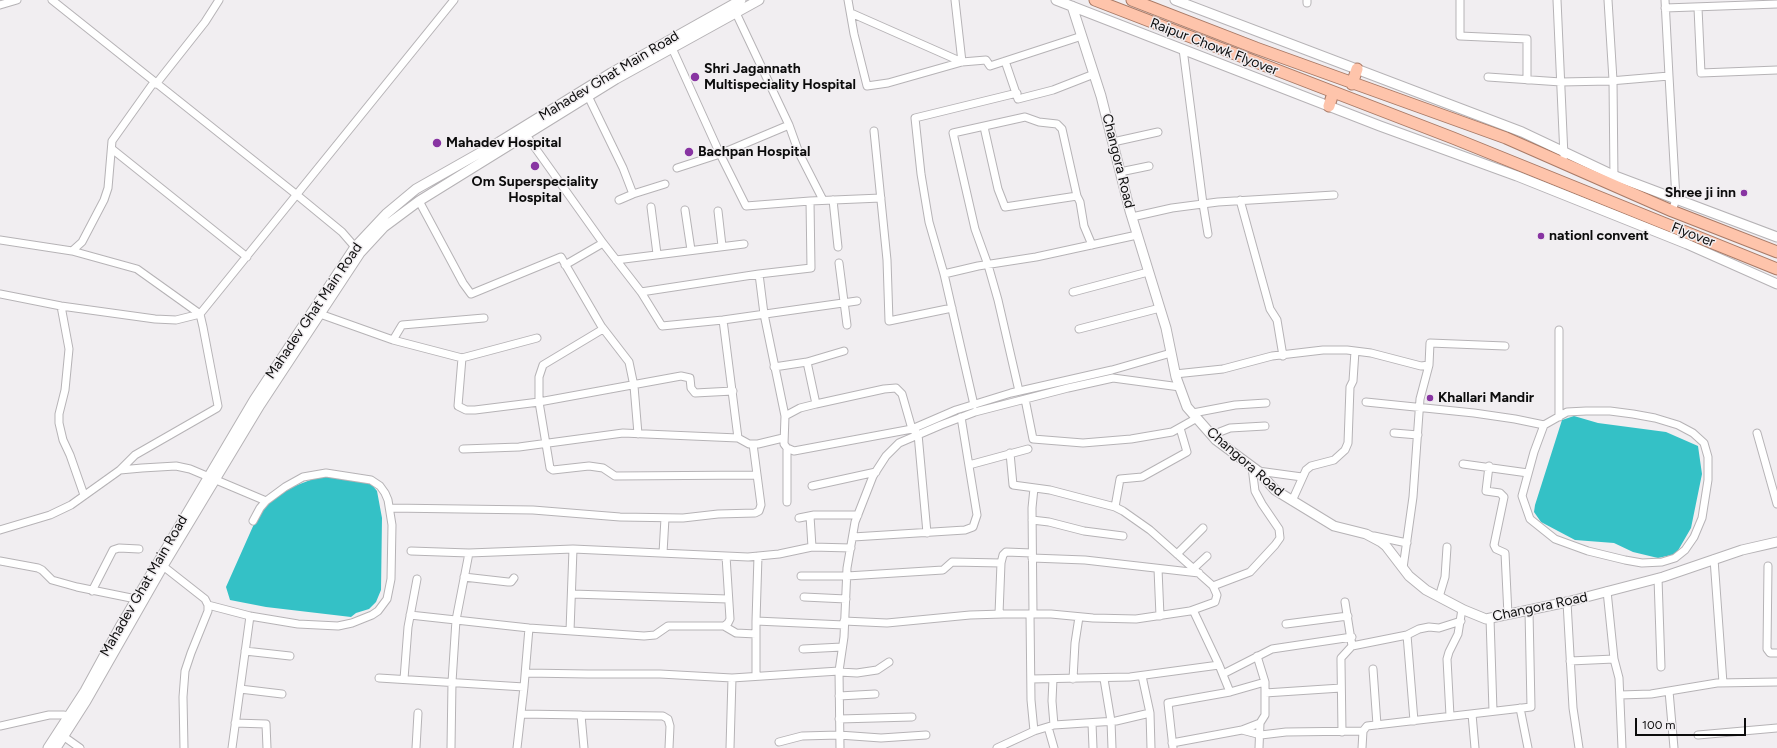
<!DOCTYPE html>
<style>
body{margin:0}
#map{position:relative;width:1777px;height:748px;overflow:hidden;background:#f1eef1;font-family:Figtree,sans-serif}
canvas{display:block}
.scale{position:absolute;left:1635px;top:718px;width:111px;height:18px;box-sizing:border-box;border:2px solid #0c0c0c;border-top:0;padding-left:5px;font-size:12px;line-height:14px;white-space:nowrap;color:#0c0c0c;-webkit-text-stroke:3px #f1eef1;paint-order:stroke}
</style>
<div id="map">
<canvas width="1777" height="748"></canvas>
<div class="scale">100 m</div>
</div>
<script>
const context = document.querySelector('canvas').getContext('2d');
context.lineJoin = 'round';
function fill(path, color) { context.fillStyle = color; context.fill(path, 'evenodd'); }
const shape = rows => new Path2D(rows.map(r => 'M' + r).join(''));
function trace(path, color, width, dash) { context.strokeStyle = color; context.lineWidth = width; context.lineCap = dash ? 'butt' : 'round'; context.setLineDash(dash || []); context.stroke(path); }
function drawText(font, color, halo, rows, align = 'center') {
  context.font = font + ' Figtree,sans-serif'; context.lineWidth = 3; context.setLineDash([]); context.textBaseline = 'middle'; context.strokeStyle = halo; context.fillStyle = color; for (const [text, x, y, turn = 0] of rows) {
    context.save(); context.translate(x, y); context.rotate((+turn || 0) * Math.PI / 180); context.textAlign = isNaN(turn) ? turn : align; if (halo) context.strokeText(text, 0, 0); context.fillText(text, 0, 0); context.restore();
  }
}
fill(shape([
 [1574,416,1598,423,1666,432,1698,446,1702,474,1691,528,1676,554,1658,558,1633,552,1614,543,1575,540,1541,522,1534,512,1535,505,1562,420],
 [331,475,367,479,377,491,382,518,381,590,376,602,369,609,356,613,351,617,266,607,230,600,226,587,262,506,279,492,313,479]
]), '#34c1c6');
const minor = shape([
 [52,0,297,195,342,232,355,247],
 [848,0,854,34,867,86,888,83,962,62,986,60,990,66,1082,36],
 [955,0,962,62],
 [1460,0,1460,36,1527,39,1527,80],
 [1557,0,1564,156],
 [1608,0,1613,80,1614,180],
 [1307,3,1307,0],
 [0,5,17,0],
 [1665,8,1777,4],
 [1698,8,1701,73,1777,70],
 [736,13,789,125,799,153,823,200],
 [851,13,962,62],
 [672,48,720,154,789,125],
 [1183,49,1203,204,1208,234],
 [1005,61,1018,99,1053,90,1094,74],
 [1669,76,1676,199,1672,211],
 [1488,77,1561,82,1610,81,1669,76,1665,0],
 [156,84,205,22,219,0],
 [588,96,623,168,633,194,665,184],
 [984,127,998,189,1005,207,1077,196],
 [874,131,887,260,889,321,952,308],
 [526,135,603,243,641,292,662,326,723,320,857,301],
 [1113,142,1158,132],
 [112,149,247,257],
 [677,168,720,154,746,206,810,201,881,198],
 [1120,172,1149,166],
 [619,200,633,194],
 [833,200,838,247],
 [1240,200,1270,309,1277,320,1283,356],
 [419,201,463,283,471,294,561,257,603,329,543,365,539,377,539,402,550,468,553,470,589,466,603,468,615,476,756,475],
 [651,207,657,254],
 [685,210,691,250],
 [718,211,722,246],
 [1132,217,1172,208,1218,202,1334,195],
 [0,240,72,251,82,242,104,200,108,188,112,141,154,82],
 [72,251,137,269,200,314,203,327,218,406,217,408,135,455,120,470],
 [616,260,744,244],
 [839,263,847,325],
 [565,265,603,243],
 [759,274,764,314,785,416,784,444,787,448,794,451,912,429,956,410,1011,393,1112,370,1171,353],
 [944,274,978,266,1036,257,1137,235],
 [641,292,759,274,811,268,810,201],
 [1073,292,1148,272],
 [0,294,61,306,155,319,176,320,200,314,454,0],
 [61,306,69,349,65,390,59,414,59,423,63,440,70,455,84,495],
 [320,314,393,340,462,358],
 [723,320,738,438],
 [602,327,629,362,634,386,638,434],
 [1079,329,1160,308],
 [537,338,462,358,458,406,466,410,475,410,539,402,681,376,690,378,691,388,695,393,733,391],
 [393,340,402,325,484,318],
 [807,362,816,404],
 [1429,365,1430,343,1505,346],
 [774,367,807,362,844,351],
 [1175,374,1223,369,1272,356,1323,350,1347,350,1371,353,1421,366,1429,365,1420,399,1413,497,1403,568],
 [1019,391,998,300,988,265,975,229,953,133,1025,117,1039,122,1057,124,1062,129,1077,196,1080,202,1084,226,1092,245],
 [1025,399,1033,439,1083,443,1131,439,1172,432,1197,418],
 [1366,402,1474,413,1515,419,1544,425,1567,412,1586,411,1610,411,1633,414,1655,418,1678,425,1693,433,1704,443,1708,457,1708,480,1702,518,1694,537,1685,550,1675,558,1662,562,1642,563,1625,560,1588,551,1555,539,1530,519,1522,496,1534,452,1544,425],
 [974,405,944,274,929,222,921,174,915,118,1017,93],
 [1193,413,1235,405,1266,403],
 [785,416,800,408,816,404,884,389,896,388,902,394,912,429,918,434,927,533],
 [1559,417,1559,330],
 [1394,433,1418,435],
 [1757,433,1777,504],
 [1212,435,1230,428,1265,426],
 [787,448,787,502],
 [463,449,519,447,623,433,738,438,749,444,758,444,783,438],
 [1463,464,1528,473],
 [969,465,1028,449],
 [1489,466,1486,491,1500,493,1504,497,1494,545,1496,549,1505,553,1508,615],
 [1258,471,1302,477],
 [812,486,876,472],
 [1292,501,1306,470,1311,466,1334,460,1345,450,1348,443,1350,387,1353,381,1355,351],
 [1115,507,1120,479,1142,477,1187,452,1180,428],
 [390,508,533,510,620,517,683,518,718,514,755,513,759,511,761,505,753,444],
 [810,516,812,547],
 [799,518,814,515,858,515],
 [1032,520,1049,522,1084,531,1123,536],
 [0,530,50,515,71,505,120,470,142,468,176,466,190,469,266,501],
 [1374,536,1407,543],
 [853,537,965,530,973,527,977,515,961,417],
 [411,551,469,553,573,549,748,557,779,554,812,547,851,548],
 [663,553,665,518],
 [1177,554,1203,528],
 [1032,558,1085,560,1199,573],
 [1714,559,1723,683],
 [0,561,38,568,42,570,52,580,77,587,136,599],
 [163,566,205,599,208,605,208,611,191,653,185,671,183,697,184,748],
 [1768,566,1767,649,1770,653,1777,653],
 [1158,569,1160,616],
 [1193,569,1207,556],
 [801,576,847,576,943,570,952,562,1001,563],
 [464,577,508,582,511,582,514,578],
 [1658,578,1661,667],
 [1213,586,1250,572,1275,545,1280,538,1279,529,1262,504,1255,491,1252,467],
 [92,591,113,550,119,548,139,549],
 [1607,591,1614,659,1619,678,1622,748],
 [572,594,728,599],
 [804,597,846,599],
 [1439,597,1445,577,1447,547],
 [1567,602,1573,708,1579,748],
 [208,605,250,616,298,624,338,626,352,623,372,615,378,611,387,599,391,579,392,525,388,500,385,493,380,486,371,480,326,473,303,477,285,487,266,501,260,508,253,521],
 [1193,610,1219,665,1230,692],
 [999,614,1001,563,1003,555,1006,552,1032,553],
 [1030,614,1031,700,1034,731],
 [1033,614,1032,508,1034,488],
 [410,615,529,628,644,636,655,635,668,626,724,626,728,623,730,619,726,556],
 [1490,618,1493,711],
 [756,621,844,625],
 [844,621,887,623,970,615,1003,614,1051,614,1093,618,1136,619,1190,611,1215,602,1217,595,1213,586,1150,530,1123,511,1115,507,1050,490,1013,485,1010,453],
 [1286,624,1348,616],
 [724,626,736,633,756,634],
 [570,631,573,549],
 [1407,635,1414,721],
 [1352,646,1407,635,1419,629,1429,627,1439,628,1461,621],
 [803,649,842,647],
 [245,651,290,656],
 [1257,656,1265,682,1265,715,1260,723,1259,748],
 [1570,661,1614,659],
 [1373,669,1377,725],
 [839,672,857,673,877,670,889,662],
 [526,673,588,674,660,674,732,678,839,671],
 [1223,674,1272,649,1352,637],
 [756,676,756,621,758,556],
 [1142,676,1150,713,1151,748],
 [379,678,524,687],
 [404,679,408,627,417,579],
 [1031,679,1130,677,1219,665],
 [1053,679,1052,701,1054,725],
 [1073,679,1075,643,1079,617],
 [1104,679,1111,721,1112,748],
 [240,689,282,694],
 [1669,691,1674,748],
 [1265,693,1341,688],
 [1620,695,1651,694,1717,683,1777,682],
 [839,696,875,694],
 [1520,708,1528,748],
 [522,714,581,715,584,748],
 [1472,714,1475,748],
 [581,715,663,716,668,719,670,726,669,748],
 [1450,716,1447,659,1449,652,1458,634,1462,609],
 [839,719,912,717],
 [235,723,266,724,267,748],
 [1092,723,1093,748],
 [0,726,49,715,64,715,72,719],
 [1048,727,1054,748],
 [1242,730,1261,735,1286,732,1363,731],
 [1342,732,1341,662,1341,658,1352,646,1345,602],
 [1698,735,1777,728],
 [63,736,80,748],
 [779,742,802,736,839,735,881,738,926,735],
 [1172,743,1242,730,1260,723],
 [232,748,250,616],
 [416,748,418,713],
 [451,748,452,682,456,620,469,553],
 [517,748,524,687,529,628],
 [730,748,732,678],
 [840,748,839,671,844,637,847,568,855,522,873,476,886,456,899,443,941,425,975,412,1068,388,1113,378,1180,387],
 [997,748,1034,731,1054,725,1116,721,1150,713],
 [1173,748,1168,703,1230,692,1265,682],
 [1362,748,1363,731,1367,726,1531,707,1529,611]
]);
const tertiary = shape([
 [1056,0,1380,126,1517,176,1687,244,1777,284],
 [1175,0,1522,132,1615,176,1777,237],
 [1072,6,1101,96,1130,211,1166,328,1176,377,1187,407,1216,440,1258,471,1275,490,1334,526,1366,534,1381,542,1386,546,1409,576,1426,590,1464,610,1486,619,1567,602,1663,577,1742,550,1777,542],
 [48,748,85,691,121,625,254,400,355,247,386,214,416,189,499,142,611,73,741,0],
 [56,748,86,701,163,566,260,405,360,253,384,227,419,201,616,79,759,0]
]);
const trunk = shape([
 [1095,0,1453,138,1777,269],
 [1132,0,1256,48,1506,138,1672,211,1777,252],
 [1352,84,1357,69],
 [1329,106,1333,93]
]);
trace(minor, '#b6b3b6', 9);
trace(tertiary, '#b6b3b6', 11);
trace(trunk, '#a97a66', 13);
trace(minor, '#fff', 7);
trace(tertiary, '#fff', 9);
trace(trunk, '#fec4ab', 11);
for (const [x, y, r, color] of [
 [695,77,5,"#8834a2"],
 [437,143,5,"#8834a2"],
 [689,152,5,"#8834a2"],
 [535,166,5,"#8834a2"],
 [1744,193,4,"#8834a2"],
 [1541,236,4,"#8834a2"],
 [1430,398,4,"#8834a2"]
]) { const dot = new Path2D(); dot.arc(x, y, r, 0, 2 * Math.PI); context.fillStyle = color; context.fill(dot); trace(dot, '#f1eef1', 1.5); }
drawText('14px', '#0c0c0c', '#f1eef1', [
 ["Raipur Chowk Flyover",1214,47,21],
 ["Mahadev Ghat Main Road",609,76,-31],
 ["Changora Road",1118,161,76],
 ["Flyover",1693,235,21],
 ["Mahadev Ghat Main Road",314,311,-56],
 ["Changora Road",1245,462,41],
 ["Mahadev Ghat Main Road",144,586,-60],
 ["Changora Road",1540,607,-12]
]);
drawText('bold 14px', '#0c0c0c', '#f1eef1', [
 ["Shri Jagannath",704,69],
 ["Multispeciality Hospital",704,85],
 ["Mahadev Hospital",446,143],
 ["Bachpan Hospital",698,152],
 ["Om Superspeciality",535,182,"center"],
 ["Hospital",535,198,"center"],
 ["Shree ji inn",1736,193,"right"],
 ["nationl convent",1549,236],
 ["Khallari Mandir",1438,398]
], 'left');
</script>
